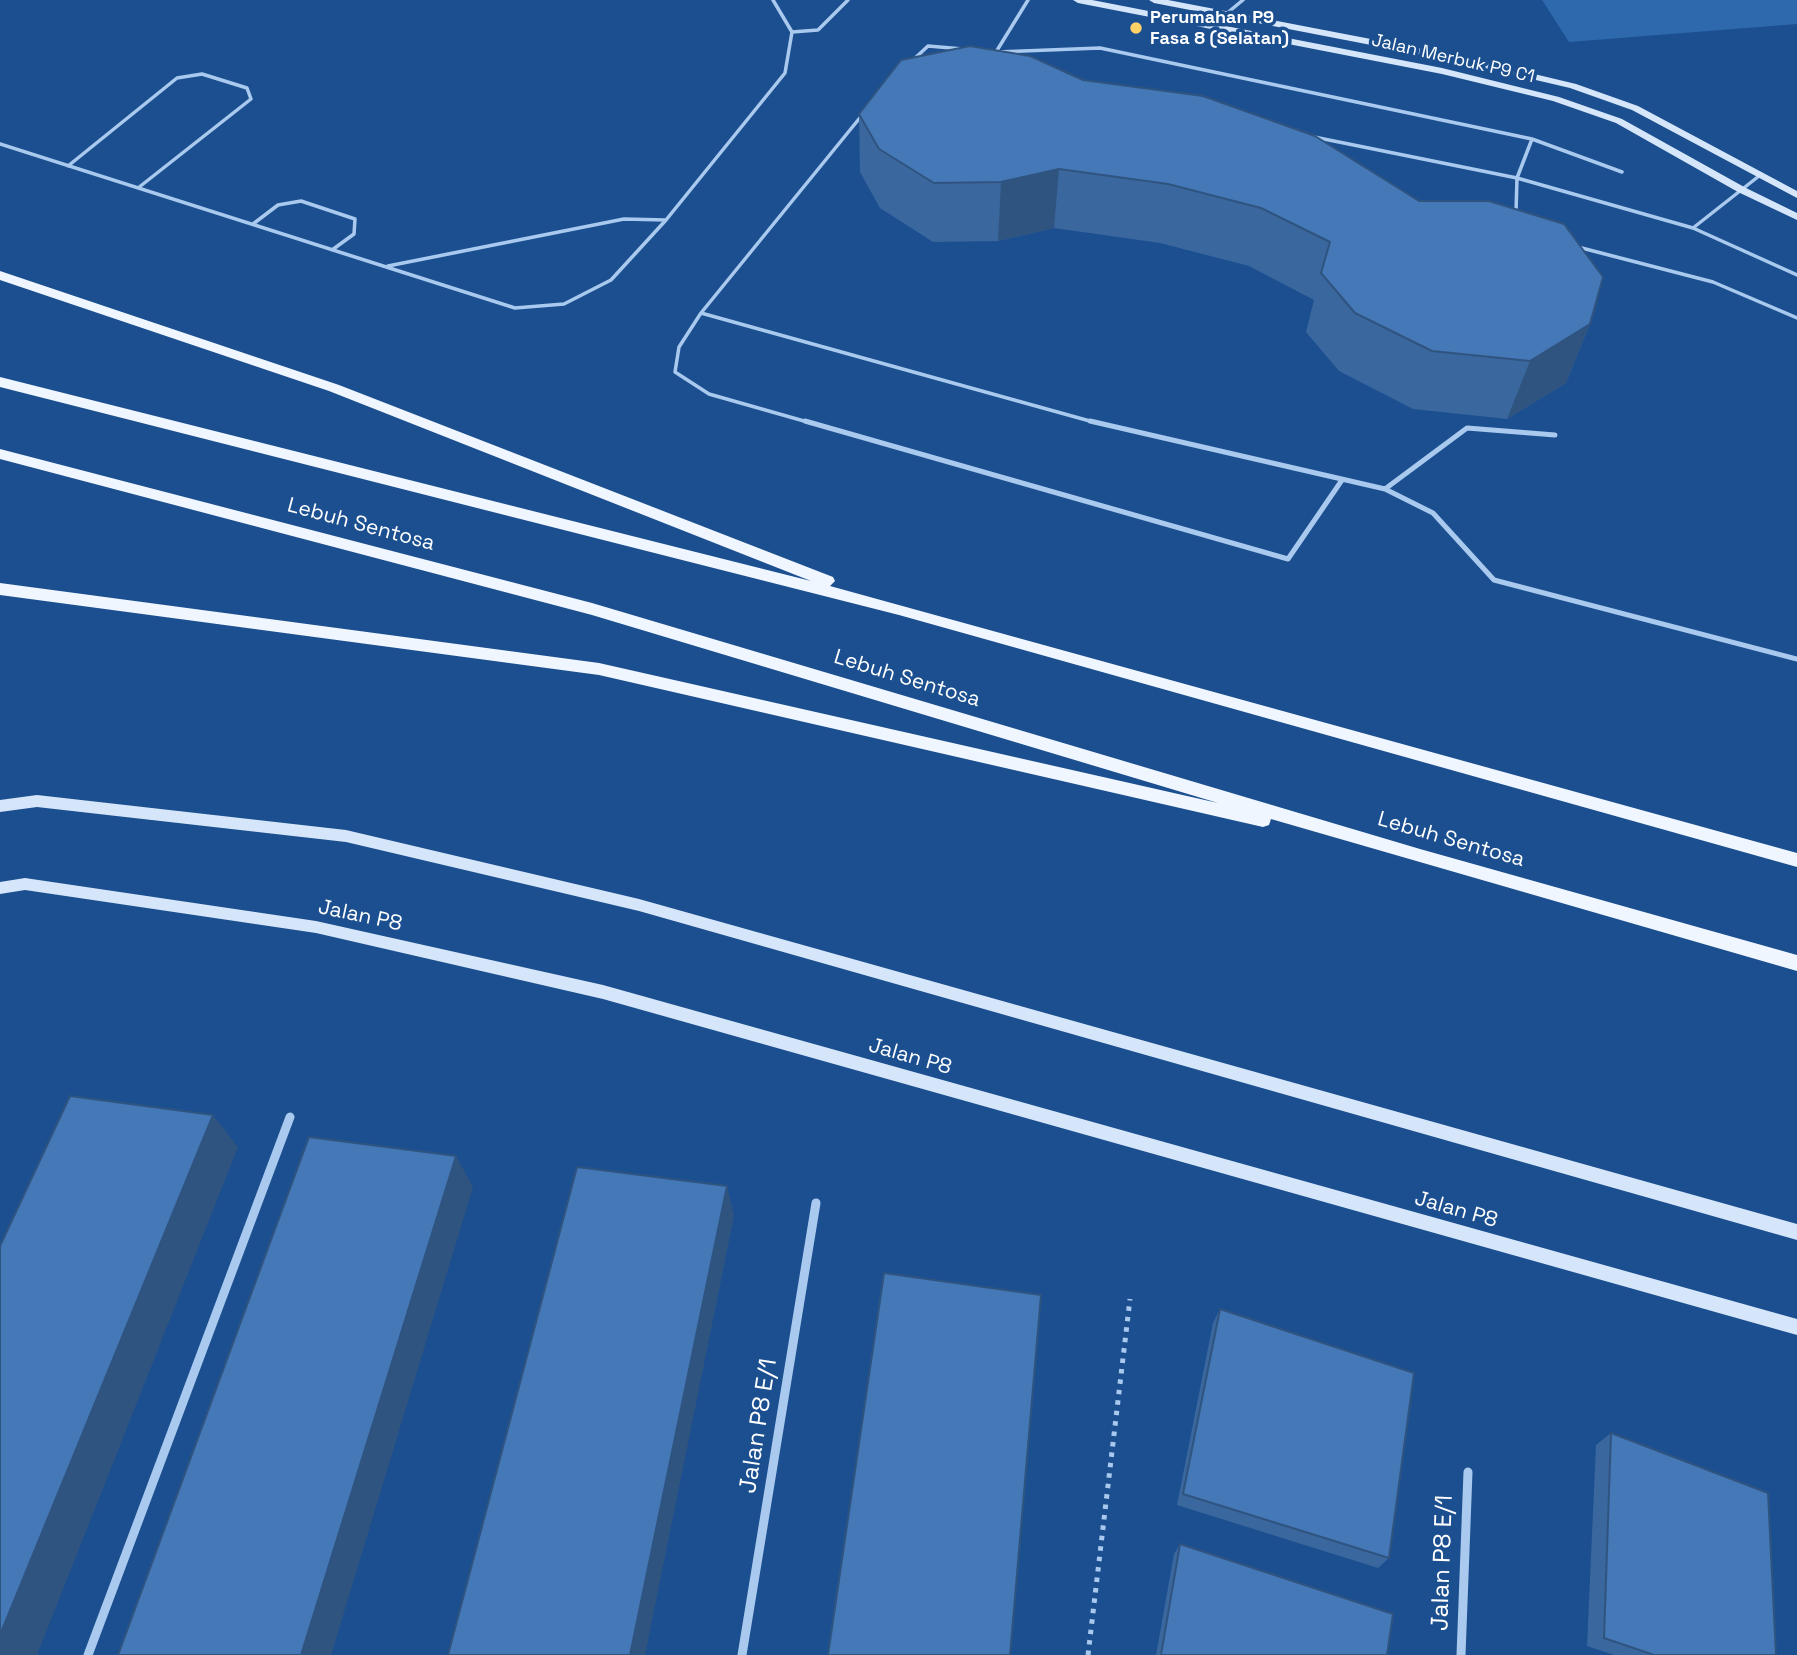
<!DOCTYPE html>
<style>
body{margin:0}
canvas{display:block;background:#1b4f8f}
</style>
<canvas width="1797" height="1655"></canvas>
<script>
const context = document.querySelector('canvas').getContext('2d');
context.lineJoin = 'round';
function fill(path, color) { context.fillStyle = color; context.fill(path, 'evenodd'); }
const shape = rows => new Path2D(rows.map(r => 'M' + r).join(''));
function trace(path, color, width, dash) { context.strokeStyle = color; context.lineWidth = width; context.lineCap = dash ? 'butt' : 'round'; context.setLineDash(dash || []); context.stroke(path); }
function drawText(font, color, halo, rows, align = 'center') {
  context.font = font + ' "Space Grotesk",sans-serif'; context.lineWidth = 7; context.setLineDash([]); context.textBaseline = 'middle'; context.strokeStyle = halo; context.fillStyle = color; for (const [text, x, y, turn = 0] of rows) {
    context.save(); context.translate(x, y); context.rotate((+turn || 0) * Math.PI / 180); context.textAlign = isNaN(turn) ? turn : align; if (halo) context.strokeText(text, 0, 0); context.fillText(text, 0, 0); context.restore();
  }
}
fill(shape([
 [1542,0,1797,0,1797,24,1569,42]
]), '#2e69ad');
trace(shape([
 [1088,1655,1130,1299]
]), '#a9c9ee', 5, [4.5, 6]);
trace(shape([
 [1226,14,1243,0],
 [792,32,818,30,848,0],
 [996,52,1028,0],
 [997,52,1100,48,1532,139,1622,172],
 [912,61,928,46,963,49],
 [1314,137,1517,178,1693,228,1797,275],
 [0,144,515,308,564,304,611,280,666,220,785,73,792,32,773,0],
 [68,166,177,78,202,74,247,88,251,99,138,188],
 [1516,212,1517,178,1532,139],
 [253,224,278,205,301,201,355,219,354,234,332,250],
 [1693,228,1759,176],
 [1574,246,1713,282,1797,318],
 [388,266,624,219,666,220],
 [701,313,1097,423],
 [811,423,709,394,675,372,679,347,701,313,863,114]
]), '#a9c9ee', 3.5);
trace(shape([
 [805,421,1288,559,1342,480],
 [1090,421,1385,489,1433,513,1494,580,1797,659],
 [1385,489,1467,428,1555,435]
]), '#a9c9ee', 5);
trace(shape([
 [88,1655,290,1117],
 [742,1655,816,1203],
 [1461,1655,1468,1472]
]), '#a9c9ee', 9);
fill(shape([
 [1073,0,1092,0,1442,68,1559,97,1622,119,1746,188,1797,213,1797,220,1738,192,1616,123,1553,101,1442,74,1078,3,1073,0],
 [1149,0,1168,0,1459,56,1576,84,1638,106,1797,191,1797,198,1632,110,1570,88,1459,62,1154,3,1149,0],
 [37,795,346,830,639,899,1797,1224,1797,1240,639,911,346,842,37,807,0,812,0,800,37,795],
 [25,878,316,921,603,985,1797,1319,1797,1335,603,999,316,933,25,890,0,894,0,882,25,878]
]), '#d6e6fa');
fill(shape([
 [0,271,339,385,833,577,835,581,830,586,1797,853,1797,867,899,615,0,387,0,377,811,581,329,391,0,280,0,271],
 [0,449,592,603,1420,849,1797,955,1797,971,1271,819,1269,825,1263,827,599,675,0,595,0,583,599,663,1218,803,592,615,0,459,0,449]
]), '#f0f6ff');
fill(shape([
 [901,60,1590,324,1566,383,1507,419,1413,409,1339,371,1306,332,1314,300,1249,266,1160,243,1054,228,998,241,933,242,880,208,860,172,859,114],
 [1220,1309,1389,1558,1378,1568,1177,1505,1213,1323],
 [1611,1433,1776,1655,1614,1655,1587,1646,1596,1445],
 [1180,1544,1387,1655,1156,1655,1174,1554]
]), '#3a679d');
fill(shape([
 [1059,169,1054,228,998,241,1001,182],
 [1590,324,1566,383,1507,419,1530,361],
 [213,1115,238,1147,37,1655,0,1655,0,1635],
 [456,1156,473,1187,331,1655,301,1655],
 [727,1186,734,1216,645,1655,630,1655]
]), '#305480');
const building = shape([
 [970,46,1030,56,1083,80,1203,96,1315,136,1419,201,1489,201,1564,224,1603,277,1590,324,1530,361,1432,351,1355,313,1321,273,1330,242,1261,208,1168,184,1059,169,1001,182,934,183,879,149,859,114,901,60,970,46],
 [70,1096,213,1115,0,1635,0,1246,70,1096],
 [309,1137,456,1156,301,1655,118,1655,309,1137],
 [577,1167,727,1186,630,1655,448,1655,577,1167],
 [884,1273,1041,1295,1010,1655,828,1655,884,1273],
 [1220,1309,1414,1373,1389,1558,1183,1494,1220,1309],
 [1611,1433,1768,1493,1776,1655,1654,1655,1604,1638,1611,1433],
 [1180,1544,1393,1614,1387,1655,1161,1655,1180,1544]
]);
fill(building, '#4478b7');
trace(building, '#305480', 2);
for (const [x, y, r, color] of [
 [1136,28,7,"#ffd166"]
]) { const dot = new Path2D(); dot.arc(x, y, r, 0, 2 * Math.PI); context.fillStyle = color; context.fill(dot); trace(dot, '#1b4f8f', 2.5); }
drawText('bold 18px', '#fff', '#1b4f8f', [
 ["Perumahan P9",1150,18],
 ["Fasa 8 (Selatan)",1150,39]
], 'left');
drawText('18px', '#fff', '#1b4f8f', [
 ["Jalan Merbuk P9 C1",1453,59,13]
]);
drawText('21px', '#fff', '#1b4f8f', [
 ["Lebuh Sentosa",361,525,15],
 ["Lebuh Sentosa",907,679,17],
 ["Lebuh Sentosa",1451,840,16],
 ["Jalan P8",360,916,12],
 ["Jalan P8",910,1057,16],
 ["Jalan P8",1456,1210,16]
]);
drawText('24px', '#fff', '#1b4f8f', [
 ["Jalan P8 E/1",759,1426,-81],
 ["Jalan P8 E/1",1443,1563,-88]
]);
</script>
